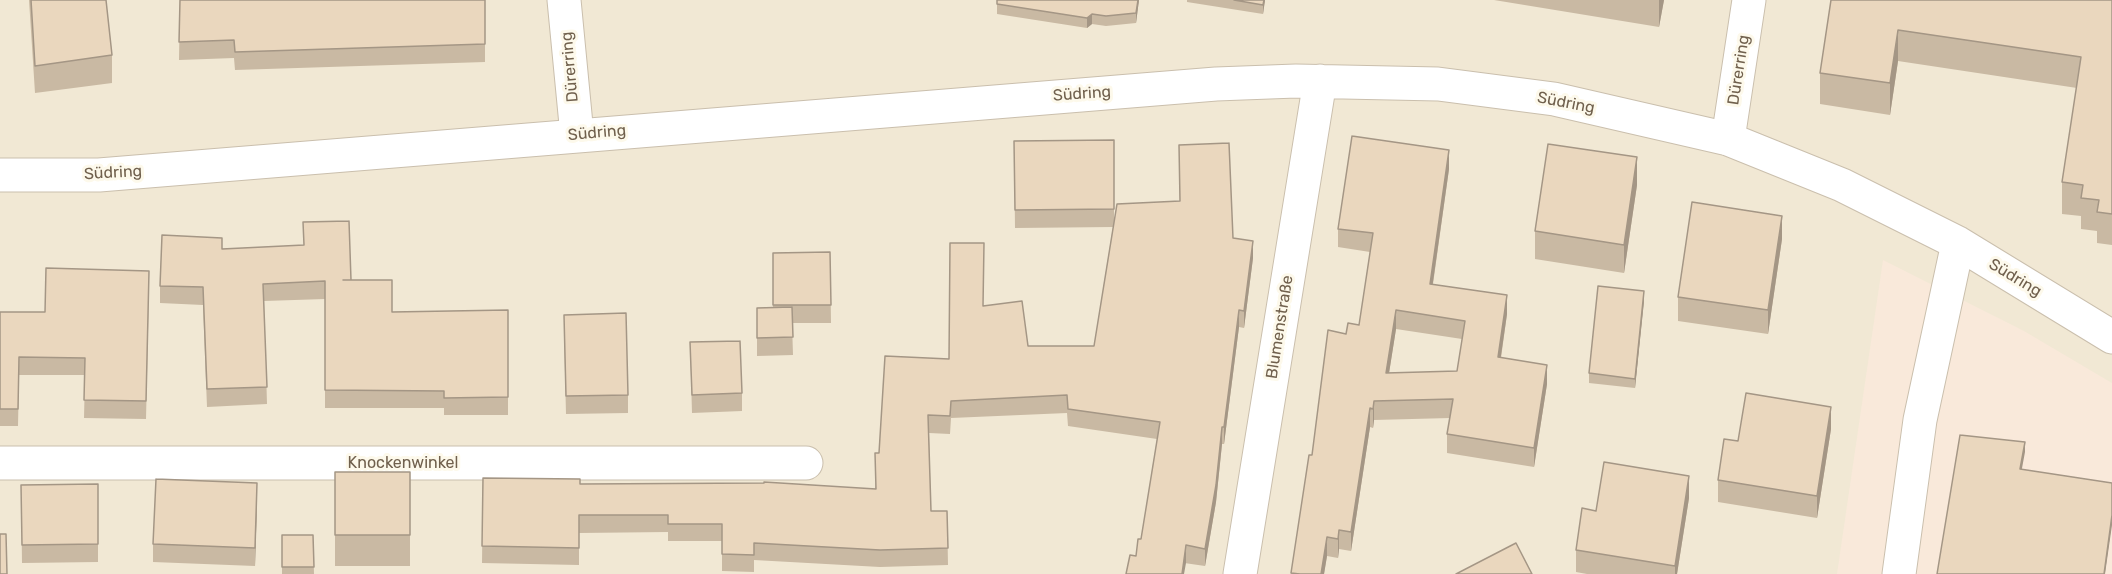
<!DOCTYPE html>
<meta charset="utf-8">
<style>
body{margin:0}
canvas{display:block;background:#faf5e5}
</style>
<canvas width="2112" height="574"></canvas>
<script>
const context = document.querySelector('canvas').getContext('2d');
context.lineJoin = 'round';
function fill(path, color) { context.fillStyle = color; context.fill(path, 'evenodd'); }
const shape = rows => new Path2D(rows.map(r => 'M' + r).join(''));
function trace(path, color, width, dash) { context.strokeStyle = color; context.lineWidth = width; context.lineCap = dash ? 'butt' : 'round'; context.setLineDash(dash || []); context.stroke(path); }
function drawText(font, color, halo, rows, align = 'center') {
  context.font = font + ' Rubik,sans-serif'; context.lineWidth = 6; context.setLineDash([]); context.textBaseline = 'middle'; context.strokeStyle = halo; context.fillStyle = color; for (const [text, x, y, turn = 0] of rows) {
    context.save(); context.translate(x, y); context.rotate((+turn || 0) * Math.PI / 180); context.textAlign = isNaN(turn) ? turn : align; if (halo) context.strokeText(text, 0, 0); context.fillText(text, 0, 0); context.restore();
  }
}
fill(shape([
 [0,0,2112,0,2112,574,0,574]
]), '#f1e8d4');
fill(shape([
 [1883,260,2024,331,2112,383,2112,574,1837,574]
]), '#f9e9da');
const minor = shape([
 [564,0,577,135],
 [1728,139,1749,0],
 [0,175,99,175,1216,84,1296,81,1438,84,1554,99,1728,139,1842,185,1958,243,2112,337],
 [0,463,806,463],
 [1240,574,1320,81],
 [1899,574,1920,420,1958,243]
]);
trace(minor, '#cabfad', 35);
trace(minor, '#fff', 33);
fill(shape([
 [29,0,106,0,112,55,112,83,35,93],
 [180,0,485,0,485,62,235,70,234,58,179,60],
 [997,0,1139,0,1136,23,1106,26,1092,24,1087,28,997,14],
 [1187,0,1265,0,1263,14,1187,2],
 [1494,0,1664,0,1659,27],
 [1831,0,2112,0,2112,245,2097,243,2097,231,2081,229,2081,216,2062,214,2062,182,2077,88,1898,61,1890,115,1820,104,1820,73],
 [1114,140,1114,219,1180,201,1179,145,1233,238,1253,258,1244,328,1239,327,1224,444,1222,444,1216,502,1205,566,1136,556,1141,539,1157,439,1068,426,1067,413,951,418,950,434,929,433,931,511,947,511,948,565,880,567,754,560,754,572,722,571,722,541,668,541,668,532,579,533,579,565,482,563,483,478,580,484,875,489,879,453,949,359,983,306,1028,346,1094,346,1113,227,1015,228,1014,141],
 [1449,169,1433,284,1507,314,1501,358,1547,384,1534,467,1447,453,1447,434,1450,418,1374,420,1373,428,1370,427,1351,551,1339,549,1338,558,1327,556,1324,574,1291,574,1309,455,1312,455,1346,334,1359,325,1370,252,1338,247,1338,229],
 [1396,329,1462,339,1457,371,1389,373],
 [1637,185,1624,273,1535,259,1535,231],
 [303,222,351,280,392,312,508,310,508,415,444,415,444,408,325,408,325,299,264,301,267,404,207,407,203,305,160,303,160,286,222,249,304,245],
 [1782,239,1768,334,1678,321,1678,297],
 [830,252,831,323,792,323,793,355,757,356,757,308,773,307,773,253],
 [149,288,146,419,84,418,85,375,19,375,18,426,0,426,0,312,45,312],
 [1644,301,1635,388,1589,383,1589,373],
 [564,333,628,395,628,413,566,414],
 [690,342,742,393,742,411,692,413],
 [1831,429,1817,518,1718,502,1718,480,1738,441],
 [335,472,410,472,410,566,335,566],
 [98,484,98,562,22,563,21,485],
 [1689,498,1677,574,1587,574,1576,572,1576,550,1596,511],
 [257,501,255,566,153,562,153,544],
 [282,535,313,535,314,574,282,574]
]), '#c9b9a3');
fill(shape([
 [1138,0,1139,0,1136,23,1136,13],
 [1264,0,1265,0,1263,14,1263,5],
 [1659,0,1664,0,1659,27],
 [1092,14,1092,24,1087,28,1087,18],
 [1898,30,1898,61,1890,115,1890,83],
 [1449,150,1449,169,1430,303,1430,284],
 [1637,157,1637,185,1624,273,1624,245],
 [1782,216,1782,239,1768,334,1768,310],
 [1253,241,1253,258,1244,328,1244,311],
 [1644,291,1644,301,1635,388,1635,379],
 [1507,295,1507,314,1498,376,1498,357],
 [1239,310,1239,327,1224,444,1224,427],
 [1396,310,1396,329,1386,392,1386,373],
 [1547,365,1547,384,1534,467,1534,448],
 [1374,401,1374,420,1373,428,1373,409],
 [1831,407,1831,429,1817,518,1817,496],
 [1370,408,1370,427,1351,551,1351,532],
 [1222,427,1222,444,1216,502,1205,566,1205,549],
 [2025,442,2025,452,2020,479,2020,469],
 [1689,476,1689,498,1677,574,1675,574,1675,566],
 [257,483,257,501,255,566,255,548],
 [2112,515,2112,525,2105,574,2104,574],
 [1339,530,1339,549,1338,558,1338,539],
 [1327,537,1327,556,1324,574,1321,574],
 [1186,545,1186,563,1184,574,1182,574]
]), '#a49685');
const building = shape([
 [31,0,106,0,112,55,35,66,31,0],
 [180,0,485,0,485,44,235,52,234,40,179,42,180,0],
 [997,0,1138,0,1136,13,1106,16,1092,14,1087,18,997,4,997,0],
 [1234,0,1264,0,1263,5,1234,0],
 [1831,0,2112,0,2112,214,2097,212,2099,200,2081,198,2083,185,2062,182,2081,57,1898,30,1890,83,1820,73,1831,0],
 [1352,136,1449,150,1430,284,1507,295,1498,357,1547,365,1534,448,1447,434,1453,399,1374,401,1373,409,1370,408,1351,532,1339,530,1338,539,1327,537,1321,574,1300,574,1291,573,1309,455,1312,455,1328,330,1346,334,1348,323,1359,325,1373,233,1338,229,1352,136],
 [1396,310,1465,321,1457,371,1386,373,1396,310],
 [1114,140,1114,209,1015,210,1014,141,1114,140],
 [1229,143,1233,238,1253,241,1244,311,1239,310,1224,427,1222,427,1216,485,1205,549,1186,545,1182,574,1126,574,1130,555,1136,556,1138,539,1141,539,1160,422,1068,409,1067,395,951,401,950,416,928,415,931,511,947,511,948,548,880,550,754,543,754,555,722,554,722,524,668,524,668,515,579,515,579,548,482,546,483,478,580,479,580,484,764,483,764,482,876,489,875,453,879,453,885,356,949,359,950,243,984,243,983,306,1022,301,1028,346,1094,346,1117,204,1180,201,1179,145,1229,143],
 [1548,144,1637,157,1624,245,1535,231,1548,144],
 [1692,202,1782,216,1768,310,1678,297,1692,202],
 [349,221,351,280,343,280,392,280,392,312,508,310,508,397,444,398,444,391,325,390,325,281,263,284,267,387,207,389,203,287,160,286,162,235,222,238,222,249,304,245,303,222,349,221],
 [830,252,831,305,773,305,773,253,830,252],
 [46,268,149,271,146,401,84,400,85,358,19,357,18,409,0,409,0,312,45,312,46,268],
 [1598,286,1644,291,1635,379,1589,373,1598,286],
 [792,307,793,337,757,338,757,308,792,307],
 [626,313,628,395,566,396,564,315,626,313],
 [740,341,742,393,692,395,690,342,740,341],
 [1746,393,1831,407,1817,496,1718,480,1724,439,1738,441,1746,393],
 [1960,435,2025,442,2020,469,2112,483,2112,515,2104,574,1937,574,1960,435],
 [1604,462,1689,476,1675,566,1576,550,1582,508,1596,511,1604,462],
 [335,472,410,472,410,535,335,535,335,472],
 [156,479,257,483,255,548,153,544,156,479],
 [98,484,98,544,22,545,21,485,98,484],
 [0,534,6,534,7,574,0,574,0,534],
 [282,535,313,535,314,567,282,567,282,535],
 [1516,543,1532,574,1456,574,1516,543]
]);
fill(building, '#ead7be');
trace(building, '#a49685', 1.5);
drawText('16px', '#70604d', '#fdf9eb', [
 ["Dürerring",570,67,-95],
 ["Dürerring",1739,70,-81],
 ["Südring",1082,94,-4],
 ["Südring",1566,103,11],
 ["Südring",597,133,-5],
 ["Südring",113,173,-3],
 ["Südring",2015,278,31],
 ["Blumenstraße",1280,327,-81],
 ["Knockenwinkel",403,463]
]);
</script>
